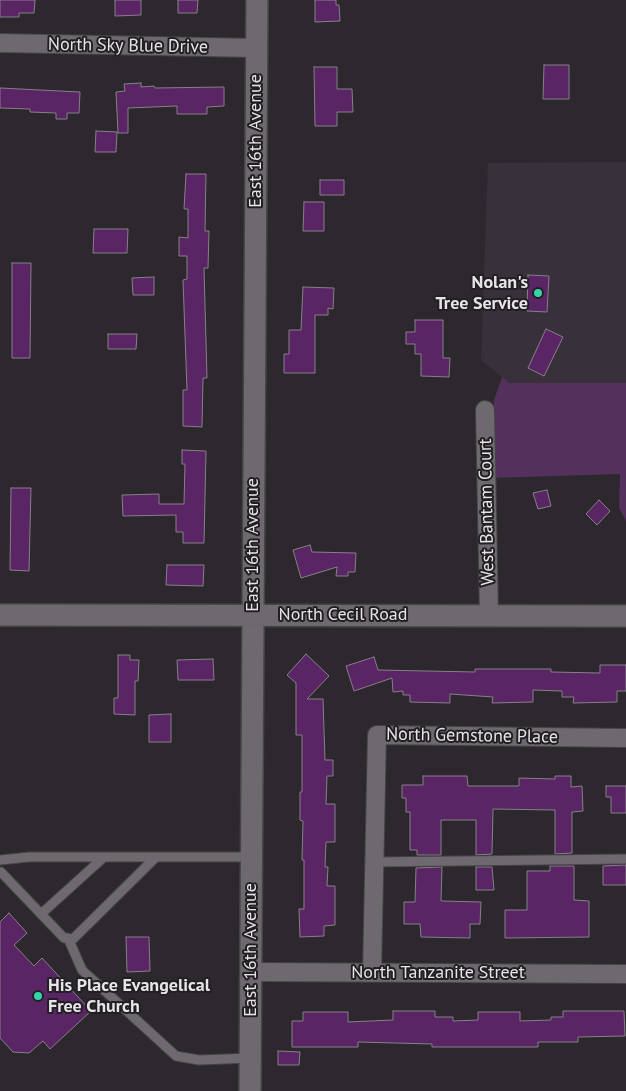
<!DOCTYPE html>
<style>
body{margin:0}
canvas{display:block;background:#2c282d}
</style>
<canvas width="626" height="1091"></canvas>
<script>
const context = document.querySelector('canvas').getContext('2d');
context.lineJoin = 'round';
function fill(path, color) { context.fillStyle = color; context.fill(path, 'evenodd'); }
const shape = rows => new Path2D(rows.map(r => 'M' + r).join(''));
function trace(path, color, width, dash) { context.strokeStyle = color; context.lineWidth = width; context.lineCap = dash ? 'butt' : 'round'; context.setLineDash(dash || []); context.stroke(path); }
function drawText(font, color, halo, rows, align = 'center') {
  context.font = font + ' "PT Sans",sans-serif'; context.lineWidth = 4; context.setLineDash([]); context.textBaseline = 'middle'; context.strokeStyle = halo; context.fillStyle = color; for (const [text, x, y, turn = 0] of rows) {
    context.save(); context.translate(x, y); context.rotate((+turn || 0) * Math.PI / 180); context.textAlign = isNaN(turn) ? turn : align; if (halo) context.strokeText(text, 0, 0); context.fillText(text, 0, 0); context.restore();
  }
}
fill(shape([
 [626,162,626,383,509,383,481,360,488,163]
]), '#38303a');
fill(shape([
 [502,377,509,383,626,383,626,587,626,521,619,508,620,474,491,478,494,400]
]), '#54315c');
const building = shape([
 [0,0,35,0,34,13,19,13,19,17,0,17,0,0],
 [115,0,141,0,141,15,115,16,115,0],
 [178,0,198,0,197,13,178,13,178,0],
 [315,0,336,0,336,5,339,5,340,21,315,22,315,0],
 [544,65,569,65,569,99,543,99,544,65],
 [314,67,337,67,337,89,352,89,353,112,337,112,337,126,315,126,314,67],
 [141,83,141,87,154,86,155,88,224,87,224,106,207,107,207,114,177,114,177,106,128,108,128,133,118,133,116,92,125,91,124,84,141,83],
 [0,88,80,92,79,113,67,113,67,119,56,119,56,113,30,112,30,109,0,108,0,88],
 [96,131,117,132,116,152,95,152,96,131],
 [186,174,206,174,205,231,209,231,208,268,204,268,207,378,203,378,202,427,183,426,183,390,187,390,183,280,187,279,187,256,179,256,179,237,188,238,188,209,184,209,186,174],
 [320,180,344,180,344,195,320,195,320,180],
 [304,202,324,202,324,231,303,231,304,202],
 [94,229,128,229,127,253,93,253,94,229],
 [12,263,31,263,30,358,12,358,12,263],
 [528,275,549,276,547,312,527,311,528,275],
 [154,277,154,295,133,295,132,278,154,277],
 [303,287,334,288,333,309,328,308,328,315,315,315,315,373,284,373,284,354,289,354,289,330,301,330,303,287],
 [415,320,443,320,443,358,450,358,449,377,421,376,421,354,415,354,415,344,406,344,406,332,415,332,415,320],
 [546,329,563,337,544,376,528,368,546,329],
 [108,334,137,334,136,349,108,349,108,334],
 [182,450,206,451,204,543,183,543,183,532,176,532,176,515,123,516,122,495,159,494,159,504,184,504,185,464,182,464,182,450],
 [11,488,31,488,29,571,10,570,11,488],
 [547,490,551,506,538,509,533,493,547,490],
 [599,500,610,511,597,525,586,514,599,500],
 [310,545,312,552,356,553,355,572,348,572,348,576,336,576,337,567,301,578,293,550,310,545],
 [167,565,204,565,203,586,166,585,167,565],
 [306,654,329,676,307,699,323,699,325,760,333,760,333,776,327,776,326,804,335,804,335,842,326,842,325,867,328,867,327,886,335,886,335,925,324,926,324,936,300,937,299,909,304,909,304,860,302,860,303,821,300,820,300,792,302,792,302,735,296,735,296,683,287,675,306,654],
 [118,655,130,655,130,660,139,660,138,681,135,681,135,715,114,714,114,698,118,698,118,655],
 [374,657,378,670,475,672,475,669,551,669,551,672,600,673,600,665,626,665,626,691,617,691,617,702,573,703,574,697,562,697,562,691,533,690,533,702,492,703,493,697,450,694,450,703,410,702,410,695,403,695,403,691,393,692,392,678,354,691,346,666,374,657],
 [213,659,214,680,178,680,177,660,213,659],
 [171,714,171,742,149,742,149,715,171,714],
 [423,776,467,776,468,786,519,786,519,778,555,779,555,776,571,776,571,787,582,786,583,811,572,812,572,853,555,854,555,810,493,809,492,854,476,855,476,820,441,820,441,855,417,855,417,850,410,850,410,812,406,812,406,798,402,798,402,785,423,785,423,776],
 [606,786,626,786,626,813,611,813,611,797,606,797,606,786],
 [626,865,626,885,603,885,603,866,626,865],
 [550,866,574,866,574,900,589,901,589,937,505,938,505,910,527,910,527,871,550,871,550,866],
 [442,867,441,901,481,902,480,924,470,924,470,938,421,937,420,924,404,924,404,902,415,902,416,868,442,867],
 [476,867,492,867,494,890,476,890,476,867],
 [9,913,27,933,14,945,34,966,42,958,91,1011,50,1049,43,1041,29,1053,13,1052,0,1038,0,922,9,913],
 [126,937,149,937,150,971,127,972,126,937],
 [393,1011,435,1011,435,1017,453,1017,453,1021,478,1020,478,1012,520,1012,520,1021,551,1020,551,1017,563,1017,563,1011,624,1011,625,1036,578,1037,578,1042,538,1042,538,1047,432,1047,432,1044,358,1042,358,1047,292,1047,292,1021,303,1021,303,1012,348,1012,348,1022,393,1020,393,1011],
 [278,1051,300,1052,299,1065,278,1065,278,1051]
]);
fill(building, '#592565');
trace(building, '#858086', 1);
const service = shape([
 [0,860,29,857,251,857],
 [375,862,626,859],
 [1,872,64,938,73,939,156,857],
 [41,914,104,857],
 [68,938,82,970,176,1056,199,1060,250,1058]
]);
const minor = shape([
 [0,43,256,48],
 [485,410,489,614],
 [250,972,626,974],
 [372,973,377,735,626,738]
]);
const tertiary = shape([
 [0,615,626,616],
 [250,1091,257,0]
]);
trace(service, '#464447', 11);
trace(minor, '#464447', 20);
trace(tertiary, '#464447', 24);
trace(service, '#6e696f', 9);
trace(minor, '#6e696f', 18);
trace(tertiary, '#6e696f', 21);
for (const [x, y, r, color] of [
 [538,293,5,"#34d4a8"],
 [38,996,5,"#34d4a8"]
]) { const dot = new Path2D(); dot.arc(x, y, r, 0, 2 * Math.PI); context.fillStyle = color; context.fill(dot); trace(dot, '#221e23', 2); }
drawText('18px', '#e6e4e7', '#221e23', [
 ["North Sky Blue Drive",128,46,1],
 ["East 16th Avenue",256,141,-90],
 ["West Bantam Court",487,512,-91],
 ["East 16th Avenue",253,545,-90],
 ["North Cecil Road",343,615],
 ["North Gemstone Place",472,736,1],
 ["East 16th Avenue",251,950,-90],
 ["North Tanzanite Street",438,973]
]);
drawText('bold 18px', '#e6e4e7', '#221e23', [
 ["Nolan's",528,283],
 ["Tree Service",528,304],
 ["His Place Evangelical",48,986,"left"],
 ["Free Church",48,1007,"left"]
], 'right');
</script>
